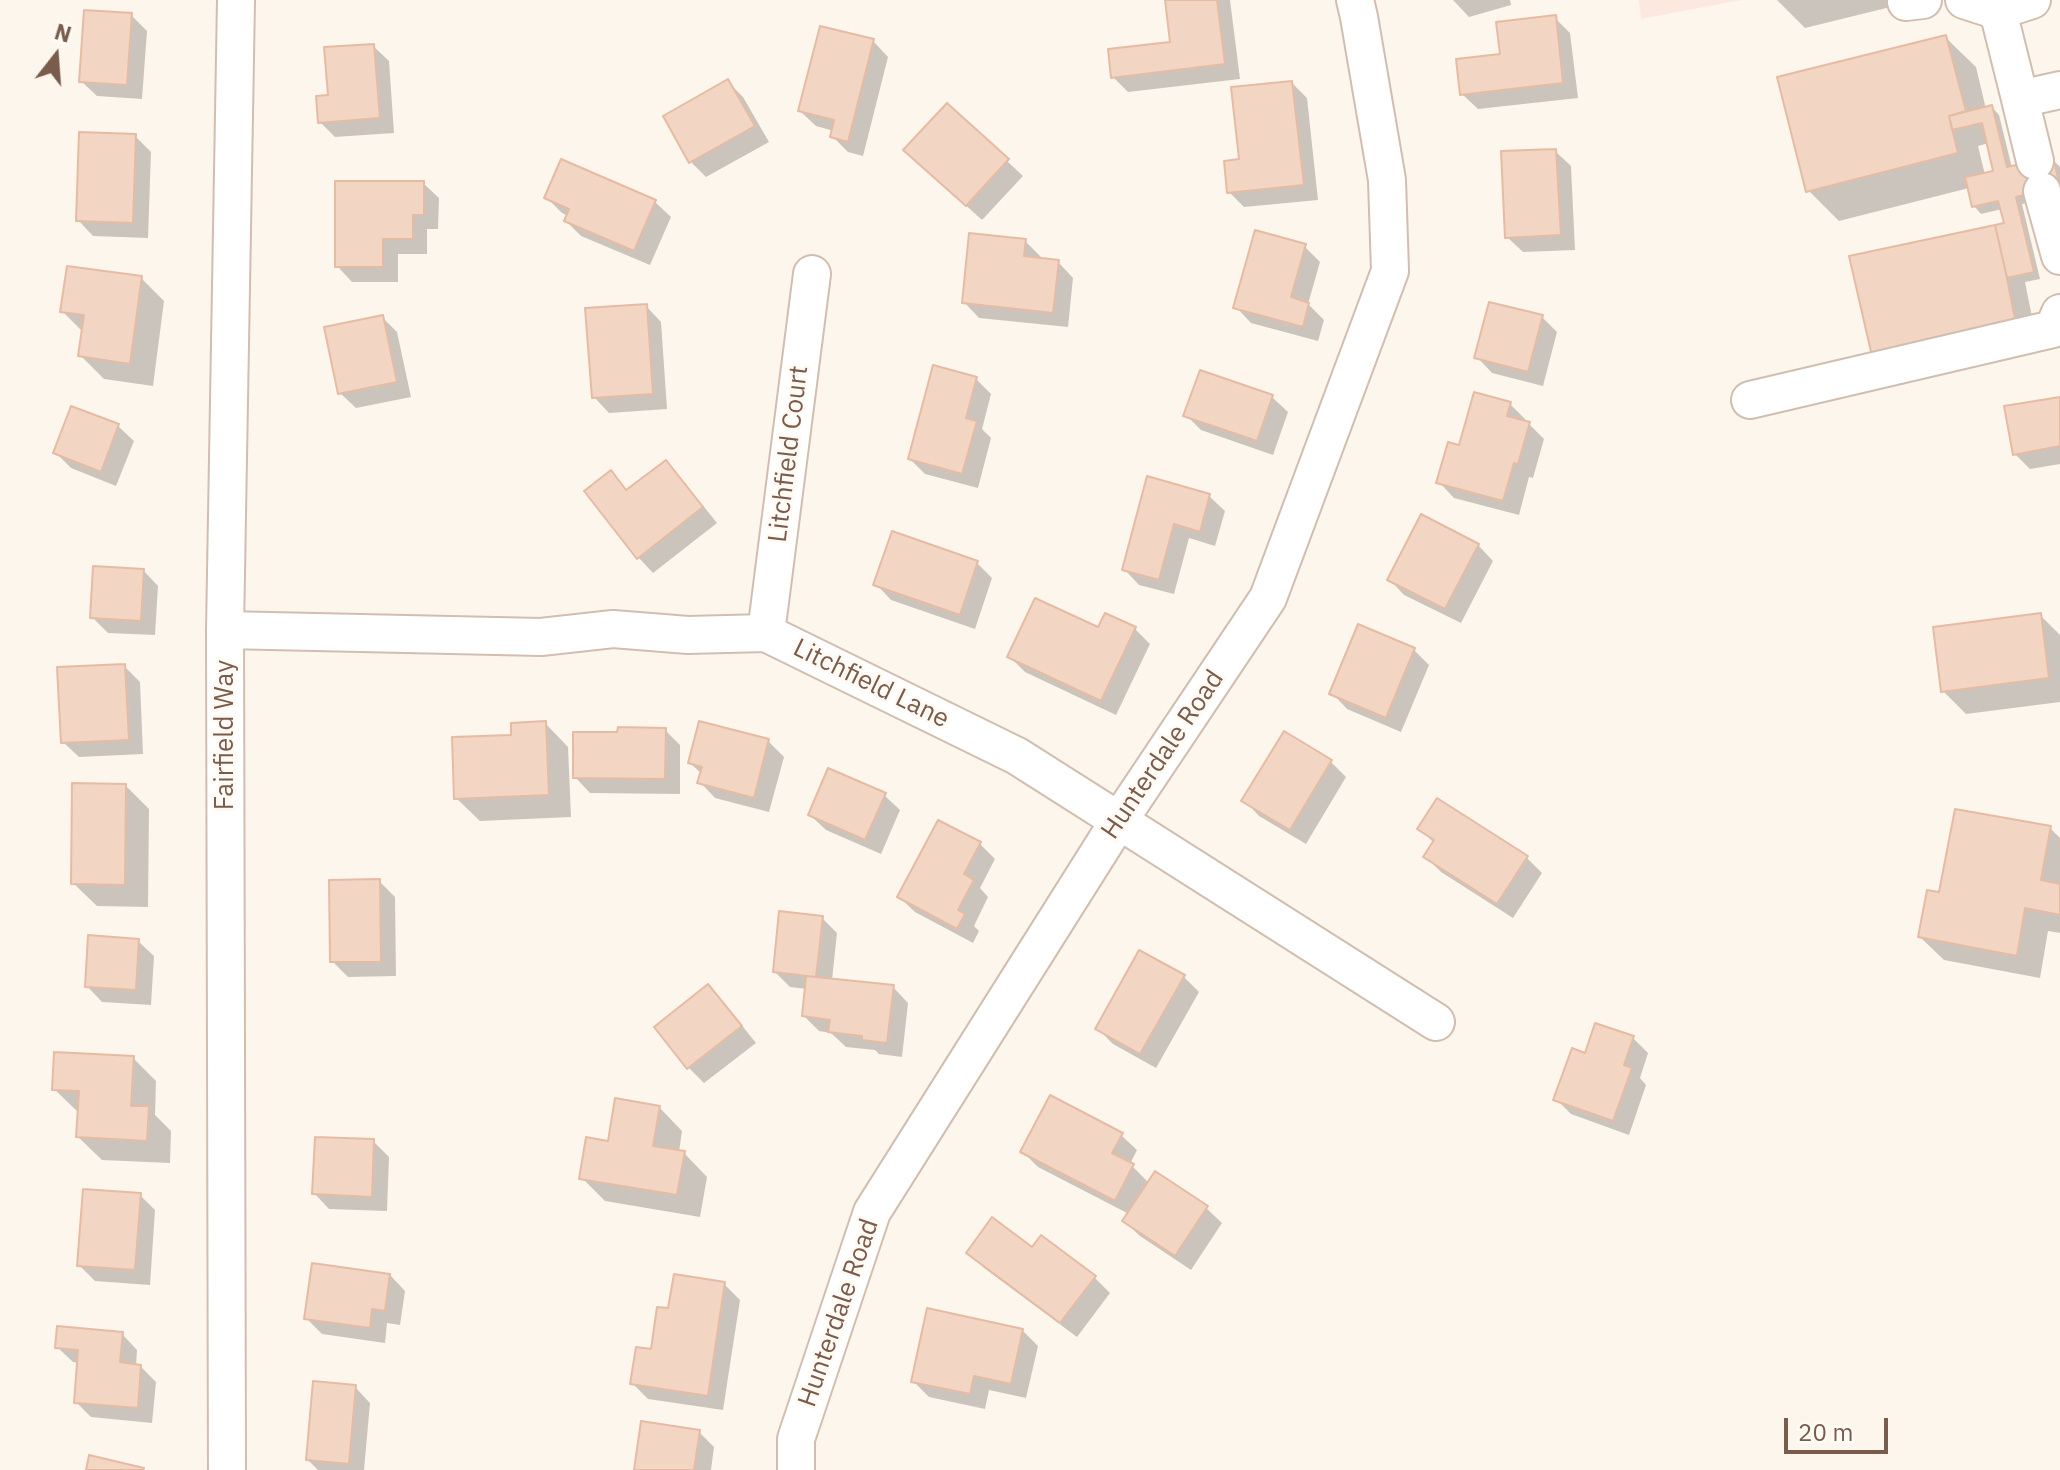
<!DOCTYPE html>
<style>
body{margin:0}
#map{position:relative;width:2060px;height:1470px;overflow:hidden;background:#fdf6ec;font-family:"IBM Plex Sans",sans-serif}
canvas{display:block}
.north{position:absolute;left:16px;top:16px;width:80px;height:80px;-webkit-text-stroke:6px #fffaf3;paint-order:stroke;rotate:17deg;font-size:22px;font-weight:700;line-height:32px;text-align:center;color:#7a5c4d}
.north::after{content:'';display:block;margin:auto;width:28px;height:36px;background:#7a5c4d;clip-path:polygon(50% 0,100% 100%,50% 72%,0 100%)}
.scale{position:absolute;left:1784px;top:1418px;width:104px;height:36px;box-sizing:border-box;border:4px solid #7a5c4d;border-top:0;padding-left:10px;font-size:24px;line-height:28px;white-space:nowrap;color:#7a5c4d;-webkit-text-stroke:6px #fffaf3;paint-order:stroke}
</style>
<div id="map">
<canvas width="2060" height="1470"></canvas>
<div class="north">N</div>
<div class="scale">20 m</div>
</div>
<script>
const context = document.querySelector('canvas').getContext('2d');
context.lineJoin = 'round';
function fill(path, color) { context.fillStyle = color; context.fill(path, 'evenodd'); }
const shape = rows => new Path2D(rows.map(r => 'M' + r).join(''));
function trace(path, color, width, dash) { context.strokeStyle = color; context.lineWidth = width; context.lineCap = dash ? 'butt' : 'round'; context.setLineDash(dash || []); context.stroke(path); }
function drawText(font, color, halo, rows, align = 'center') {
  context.font = font + ' "IBM Plex Sans",sans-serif'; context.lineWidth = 6; context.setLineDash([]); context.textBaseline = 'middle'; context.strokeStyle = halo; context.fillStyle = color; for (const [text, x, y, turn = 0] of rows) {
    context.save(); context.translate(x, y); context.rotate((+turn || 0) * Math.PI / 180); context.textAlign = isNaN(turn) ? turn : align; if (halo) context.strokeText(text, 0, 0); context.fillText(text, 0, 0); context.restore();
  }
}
fill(shape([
 [1639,0,1741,0,1641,19]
]), '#fde8e0');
fill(shape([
 [1167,0,1230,0,1240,79,1128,92,1113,77,1172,44],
 [1453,0,1510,0,1511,5,1469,17],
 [1777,0,1919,0,1805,28],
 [131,15,147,31,142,99,97,96,81,81],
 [1555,18,1570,33,1578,98,1478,109,1462,94,1502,56],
 [1945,37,1976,67,1986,109,1992,107,1999,115,2012,168,2052,159,2060,167,2060,195,2022,204,2040,279,2025,282,2038,347,1897,379,2006,225,2002,209,1981,214,1974,206,1969,188,1839,221,1808,190],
 [1989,143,1996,172,1985,175,1978,146],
 [873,41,888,57,863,156,848,152,832,136,834,131,816,126,800,111],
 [373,46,389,61,394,133,335,137,320,122,330,96],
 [728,82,743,97,769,142,706,177,691,162,666,117],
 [1292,83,1307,98,1318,200,1244,207,1229,192],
 [947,105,1023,176,982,220,921,165],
 [135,136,151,152,148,238,93,236,78,220],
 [1555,151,1571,166,1575,250,1523,252,1507,237],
 [562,162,655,202,671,217,650,265,581,236,566,221,568,216,562,213,547,198],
 [423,183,439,198,438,229,427,229,427,254,398,254,398,282,352,282,337,266],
 [1025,241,1041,257,1040,260,1058,262,1073,278,1068,327,979,318,964,302],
 [1304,246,1320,262,1308,304,1324,320,1318,341,1251,323,1236,307],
 [141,278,164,301,153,386,104,379,81,356,84,333,62,311],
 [646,306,661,322,667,409,609,413,594,397],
 [382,317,397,332,411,397,356,408,340,393],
 [1542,317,1557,332,1543,386,1492,373,1477,357],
 [1201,372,1272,397,1288,412,1273,455,1201,430,1186,415],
 [976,379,991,394,982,429,991,438,978,488,925,474,910,459],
 [2060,399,2060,464,2030,469,2015,454],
 [1510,404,1525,419,1524,423,1529,424,1544,439,1533,478,1529,477,1519,515,1454,498,1439,482,1460,447],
 [118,426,134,441,116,486,71,468,55,452],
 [666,463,681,478,717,523,653,573,638,557,610,473,628,491],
 [1149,479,1209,496,1225,511,1215,546,1189,538,1174,594,1139,585,1124,569],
 [1478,545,1493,561,1461,623,1404,595,1389,579],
 [977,563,992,578,975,629,891,600,876,584],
 [143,570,158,586,155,635,108,633,92,617],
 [2040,615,2060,635,2060,702,1966,714,1943,691],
 [1135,629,1150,644,1116,715,1025,672,1010,657,1099,630],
 [1414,650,1429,665,1401,732,1347,709,1332,693],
 [124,666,140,682,143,754,79,757,63,742],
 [545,723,568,747,571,817,480,821,456,798],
 [665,730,680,745,680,794,590,793,575,777],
 [768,741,784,757,769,812,715,798,700,782,702,774,690,763],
 [1330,761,1346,777,1306,844,1259,816,1244,800],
 [126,786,149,809,148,907,97,906,73,883],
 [884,795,900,810,881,854,826,830,810,815],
 [1438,801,1527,858,1542,873,1513,918,1441,872,1425,856,1434,843,1420,829],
 [2050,828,2060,838,2060,933,2048,931,2040,978,1944,960,1920,937,1940,894],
 [980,844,995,859,980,888,988,897,974,926,979,931,973,943,915,912,899,897],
 [379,881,395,897,396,976,348,977,332,961],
 [822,918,837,933,832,980,893,987,908,1003,902,1057,879,1054,875,1050,846,1047,831,1033,819,1031,804,1016,807,989,790,987,775,972],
 [138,941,154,956,151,1005,102,1002,87,986],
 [1183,976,1199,992,1156,1068,1113,1044,1098,1029],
 [708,986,723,1002,756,1043,704,1083,689,1068,657,1027],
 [1633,1038,1648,1053,1640,1078,1646,1085,1629,1135,1571,1114,1556,1099,1586,1055],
 [133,1058,156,1081,155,1115,171,1131,170,1163,102,1160,78,1137,78,1112,54,1089],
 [659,1107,682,1131,679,1152,684,1153,707,1177,700,1217,605,1201,582,1178,609,1143],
 [1121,1135,1137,1150,1130,1164,1149,1183,1206,1208,1222,1223,1191,1270,1140,1236,1124,1221,1129,1214,1038,1167,1023,1152],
 [373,1141,389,1157,387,1211,329,1209,314,1193],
 [140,1195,155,1210,150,1285,95,1281,79,1265],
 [1032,1250,1095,1278,1110,1293,1077,1337,984,1268,969,1252],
 [390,1275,405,1291,400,1325,387,1323,385,1343,322,1334,306,1318],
 [724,1284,740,1300,723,1410,648,1399,632,1383,652,1351,670,1310],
 [1022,1330,1038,1346,1026,1398,989,1390,985,1409,929,1397,913,1381],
 [122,1334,137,1350,136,1366,140,1366,156,1382,152,1423,91,1417,76,1402,79,1363,73,1362,57,1347],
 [355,1387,370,1403,364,1470,318,1470,308,1460],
 [699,1432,714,1447,711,1470,636,1470]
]), '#0003');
const building = shape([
 [1165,0,1217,0,1225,64,1111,78,1108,49,1170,42,1165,0],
 [84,10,132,13,127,85,79,82,84,10],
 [1556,15,1563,83,1460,95,1456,59,1500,54,1496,22,1556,15],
 [820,26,874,39,848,142,830,137,834,120,798,111,820,26],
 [1946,35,1966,111,1949,116,1958,153,1806,192,1777,77,1946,35],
 [374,44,380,118,318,123,316,96,328,95,324,47,374,44],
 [728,79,755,126,689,163,663,116,728,79],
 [1292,81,1304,185,1227,193,1224,161,1239,159,1231,87,1292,81],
 [947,103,1009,159,966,206,903,150,947,103],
 [1992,105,2007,167,2053,157,2060,186,2016,197,2034,272,2007,278,1995,225,2004,223,1998,201,1972,207,1965,177,1993,171,1982,123,1952,130,1949,116,1992,105],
 [79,132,136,134,133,223,76,221,79,132],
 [1556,149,1561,235,1505,238,1501,151,1556,149],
 [561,159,656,200,634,251,564,221,569,209,544,198,561,159],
 [335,181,424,181,424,215,413,215,413,239,383,239,383,267,335,267,335,181],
 [1995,225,2007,278,2016,324,1872,356,1849,256,1995,225],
 [1255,230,1306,244,1291,297,1309,303,1303,327,1233,308,1255,230],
 [969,233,1026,239,1024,256,1059,260,1053,313,962,303,969,233],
 [67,266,142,276,130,364,78,356,84,315,60,312,67,266],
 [1489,302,1543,315,1528,372,1474,358,1489,302],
 [647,304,653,394,592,398,585,308,647,304],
 [383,315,397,382,338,394,324,327,383,315],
 [933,365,977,377,966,418,977,421,962,474,908,459,933,365],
 [1200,370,1273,395,1257,441,1183,416,1200,370],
 [1474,392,1511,402,1507,416,1530,422,1518,464,1514,463,1503,501,1436,483,1448,442,1459,445,1474,392],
 [2060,397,2060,446,2013,455,2004,406,2060,397],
 [71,406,119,424,101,472,53,453,71,406],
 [666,460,703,507,637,559,584,491,611,470,626,490,666,460],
 [1147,476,1210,494,1200,532,1174,524,1159,580,1122,570,1147,476],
 [1421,514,1479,544,1445,609,1387,580,1421,514],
 [892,531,978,561,960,615,873,585,892,531],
 [93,566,144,569,141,621,90,618,93,566],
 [1035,598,1098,627,1105,613,1136,627,1101,701,1007,657,1035,598],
 [2041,613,2049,678,1941,692,1933,627,2041,613],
 [1358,624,1415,648,1386,718,1329,694,1358,624],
 [125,664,129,740,61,743,57,667,125,664],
 [546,721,549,795,454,799,452,737,511,735,511,723,546,721],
 [699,721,769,739,754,798,697,783,702,767,688,763,699,721],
 [618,727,666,728,665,779,573,778,573,732,617,732,618,727],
 [1284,731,1332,760,1290,830,1241,801,1284,731],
 [828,768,886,793,865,840,808,815,828,768],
 [72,783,126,784,125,885,71,884,72,783],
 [1437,798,1528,856,1497,904,1423,857,1434,840,1417,829,1437,798],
 [1955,809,2051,826,2041,880,2060,884,2060,915,2025,908,2017,956,1918,937,1927,890,1939,892,1955,809],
 [938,820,981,842,964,874,974,880,958,910,965,914,957,929,897,897,938,820],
 [380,879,381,962,330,962,329,880,380,879],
 [779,911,823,916,816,977,773,972,779,911],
 [88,935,139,939,136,990,85,987,88,935],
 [1139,950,1185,975,1140,1054,1095,1029,1139,950],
 [806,976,894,985,887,1043,862,1040,862,1036,828,1032,830,1020,802,1016,806,976],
 [708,984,742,1026,687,1069,654,1027,708,984],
 [1595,1023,1634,1036,1624,1065,1632,1068,1613,1121,1553,1100,1572,1048,1585,1053,1595,1023],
 [54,1052,134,1056,131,1106,149,1106,147,1141,76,1137,79,1091,52,1090,54,1052],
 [1050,1095,1123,1133,1112,1153,1134,1164,1115,1201,1020,1152,1050,1095],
 [615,1098,660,1106,653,1146,685,1151,677,1195,579,1179,586,1137,608,1141,615,1098],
 [315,1137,374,1139,372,1197,312,1194,315,1137],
 [1155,1171,1208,1206,1175,1256,1122,1221,1155,1171],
 [83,1189,141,1193,135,1270,77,1266,83,1189],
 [992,1217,1032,1247,1041,1235,1096,1276,1060,1323,966,1253,992,1217],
 [312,1263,390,1274,385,1311,372,1309,370,1328,304,1319,312,1263],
 [674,1274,725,1282,708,1396,630,1384,636,1347,651,1349,657,1307,668,1308,674,1274],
 [927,1308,1023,1329,1011,1384,974,1376,970,1394,911,1382,927,1308],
 [57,1326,123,1332,120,1362,141,1365,138,1408,74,1403,78,1350,55,1348,57,1326],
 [313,1381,356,1385,349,1464,306,1460,313,1381],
 [641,1421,700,1430,694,1470,634,1470,641,1421],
 [89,1455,144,1468,143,1470,86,1470,89,1455]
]);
fill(building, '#f3d5c3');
trace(building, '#e6bba3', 2);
const minor = shape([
 [1964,0,1998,11,2032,0],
 [1906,2,1923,0],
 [1998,11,2020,99,2060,90],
 [2020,99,2035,161],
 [2042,191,2060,256],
 [1750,400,2053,329,2060,313],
 [225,630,541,637,613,629,688,635,766,633,1017,756,1436,1022],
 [766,633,812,274],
 [227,1470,225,630,236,0],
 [796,1470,796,1439,872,1212,1118,822,1268,598,1390,271,1387,180,1359,17,1355,0]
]);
trace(minor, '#d1beb0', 40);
trace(minor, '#fff', 36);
drawText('26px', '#7a5c4d', '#fffaf3', [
 ["Litchfield Court",789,454,-83],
 ["Litchfield Lane",871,684,26],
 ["Fairfield Way",225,735,-90],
 ["Hunterdale Road",1163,755,-56],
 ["Hunterdale Road",839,1313,-71]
]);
</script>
